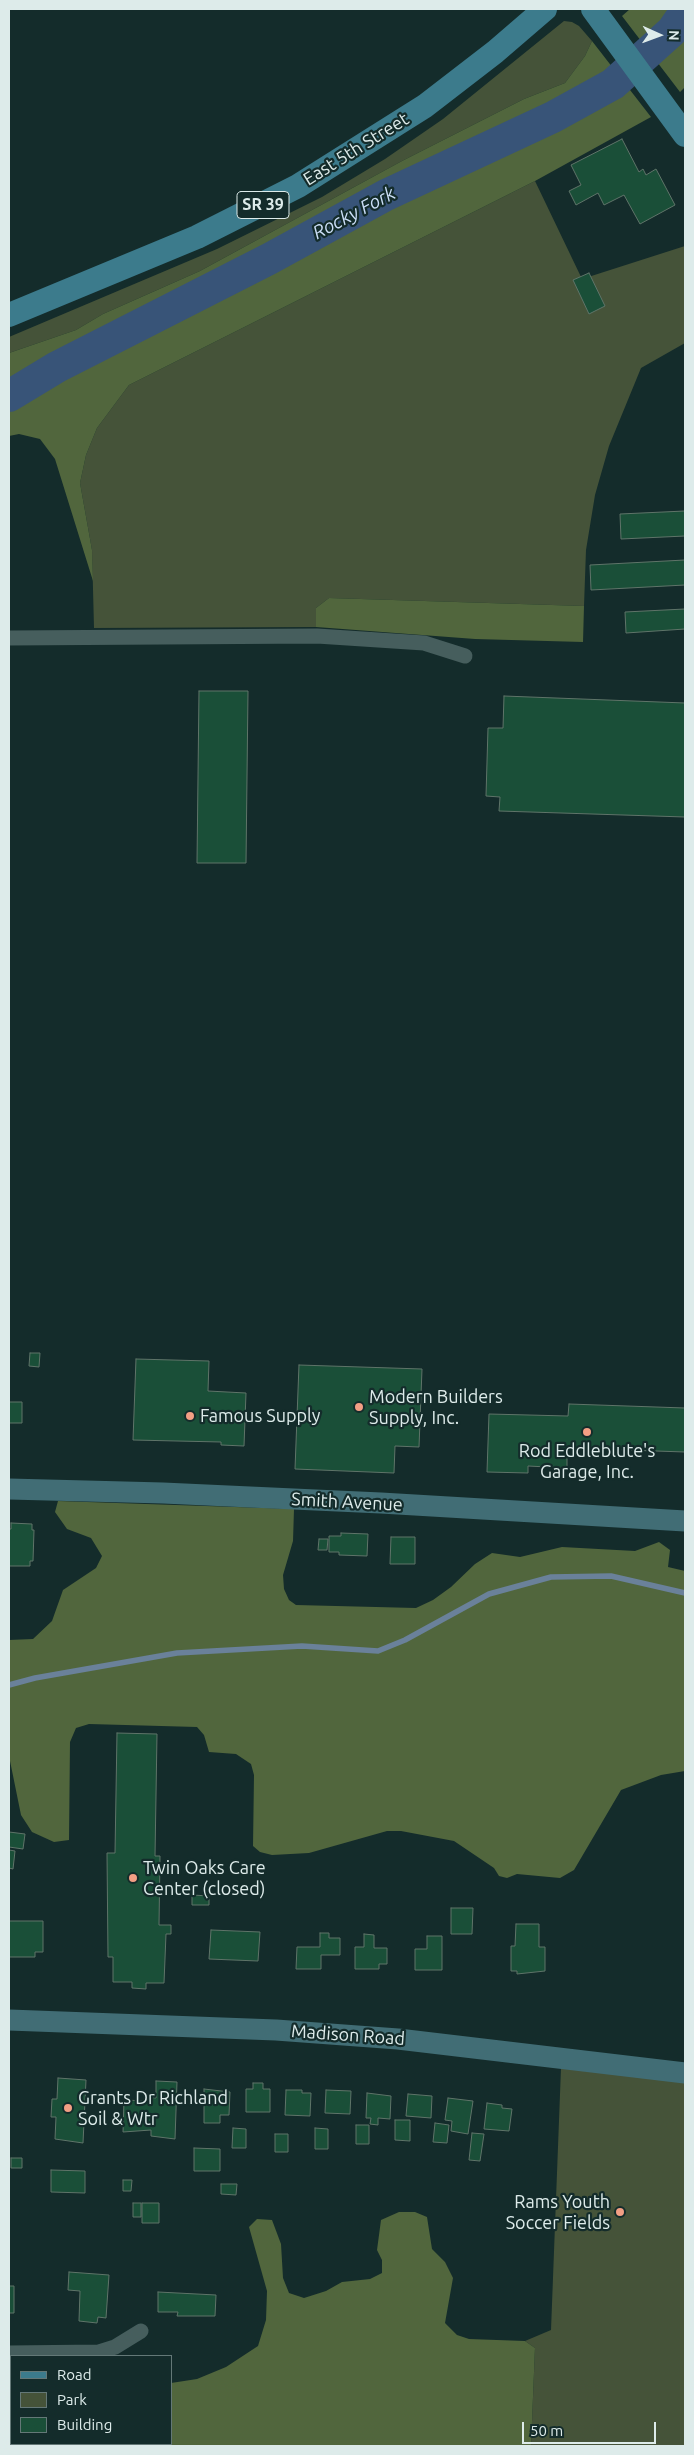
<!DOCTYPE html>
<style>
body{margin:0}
#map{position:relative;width:694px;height:2455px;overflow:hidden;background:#142c2b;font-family:Ubuntu,sans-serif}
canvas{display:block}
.frame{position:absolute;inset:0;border:10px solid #ddebea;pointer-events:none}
.legend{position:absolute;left:10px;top:2355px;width:162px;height:90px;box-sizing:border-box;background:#142c2b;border:1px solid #647877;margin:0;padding:6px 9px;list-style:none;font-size:15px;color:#ddebea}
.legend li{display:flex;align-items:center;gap:10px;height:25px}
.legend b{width:25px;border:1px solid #647877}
.north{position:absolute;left:634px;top:10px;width:50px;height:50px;-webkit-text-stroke:4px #142c2b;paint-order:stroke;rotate:92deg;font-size:14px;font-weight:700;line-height:20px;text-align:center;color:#ddebea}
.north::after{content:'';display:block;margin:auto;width:18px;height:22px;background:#ddebea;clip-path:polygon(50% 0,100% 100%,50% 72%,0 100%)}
.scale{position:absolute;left:522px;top:2422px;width:134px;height:22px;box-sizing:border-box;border:2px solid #ddebea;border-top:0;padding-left:6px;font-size:15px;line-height:18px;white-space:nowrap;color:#ddebea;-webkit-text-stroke:4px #142c2b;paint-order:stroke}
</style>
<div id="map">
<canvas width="694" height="2455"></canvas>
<div class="frame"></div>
<ul class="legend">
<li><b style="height:6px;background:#3c7b8c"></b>Road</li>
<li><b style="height:14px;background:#455339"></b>Park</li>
<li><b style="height:14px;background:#1a4f38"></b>Building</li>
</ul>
<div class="north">N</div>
<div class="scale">50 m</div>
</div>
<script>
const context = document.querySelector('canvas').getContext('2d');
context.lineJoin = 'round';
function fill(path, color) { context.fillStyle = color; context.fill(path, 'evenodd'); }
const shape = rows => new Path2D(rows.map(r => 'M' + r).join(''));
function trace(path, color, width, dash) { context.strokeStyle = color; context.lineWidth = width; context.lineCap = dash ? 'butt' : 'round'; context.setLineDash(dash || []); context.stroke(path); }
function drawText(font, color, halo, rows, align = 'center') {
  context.font = font + ' Ubuntu,sans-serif'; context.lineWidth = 4.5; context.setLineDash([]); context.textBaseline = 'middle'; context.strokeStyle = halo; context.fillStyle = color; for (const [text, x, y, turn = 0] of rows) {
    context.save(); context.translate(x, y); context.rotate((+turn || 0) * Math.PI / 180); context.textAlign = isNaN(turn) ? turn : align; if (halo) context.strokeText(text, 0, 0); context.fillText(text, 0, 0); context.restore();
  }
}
fill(shape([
 [564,21,572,22,579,26,592,41,585,56,565,83,524,99,402,161,200,271,103,314,76,330,9,353,9,337,217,249,322,197,385,159,443,119],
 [535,181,582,279,685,246,685,343,641,368,609,446,595,495,586,550,584,606,329,598,316,608,316,627,94,628,92,550,80,483,86,455,97,428,129,385],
 [561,2068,685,2082,685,2446,531,2446,535,2348,525,2341,551,2330]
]), '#455339');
fill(shape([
 [630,9,685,9,685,87,680,92,622,16],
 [592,41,651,117,535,181,129,385,97,428,86,455,80,483,92,550,93,581,55,459,40,439,19,434,9,436,9,353,76,330,103,314,200,271,402,161,524,99,565,83,585,56],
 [329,598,584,606,583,642,475,639,316,627,316,608],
 [58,1501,294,1509,293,1541,283,1575,284,1589,289,1600,296,1605,416,1608,433,1600,451,1587,475,1564,492,1553,520,1557,562,1547,635,1551,659,1542,670,1550,668,1567,685,1571,685,1771,661,1775,621,1790,574,1870,560,1878,517,1874,507,1878,499,1876,494,1868,454,1841,401,1831,387,1831,309,1853,272,1855,260,1852,253,1846,254,1775,251,1764,236,1754,209,1752,204,1735,197,1727,89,1724,76,1728,70,1742,69,1840,54,1842,32,1832,21,1815,9,1756,9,1640,33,1639,52,1621,63,1590,96,1568,102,1556,91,1538,67,1529,55,1512],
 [399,2212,415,2212,427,2217,432,2249,445,2262,453,2278,445,2323,457,2335,469,2339,525,2341,535,2348,531,2446,38,2446,38,2444,171,2444,171,2383,197,2379,226,2367,258,2346,266,2320,267,2291,249,2227,257,2219,272,2220,281,2244,283,2278,289,2293,304,2298,326,2291,342,2282,370,2279,382,2273,382,2260,377,2250,381,2220]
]), '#51663d');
trace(shape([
 [9,1685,35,1678,177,1653,302,1646,378,1651,405,1640,489,1594,551,1577,611,1576,685,1593]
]), '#6a819a', 5.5);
trace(shape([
 [9,396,57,367,269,259,386,195,553,117,613,84,672,31,685,12]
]), '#385478', 32);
const building = shape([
 [622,139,639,172,643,169,646,175,656,169,675,205,640,224,624,195,604,205,598,193,576,205,569,191,581,185,571,165,622,139],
 [589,273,605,306,589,314,573,280,589,273],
 [685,511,685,536,621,539,620,514,685,511],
 [685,560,685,585,591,590,590,565,685,560],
 [685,609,685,629,626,633,625,612,685,609],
 [199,691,248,691,246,863,197,863,199,691],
 [504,696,685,703,685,817,499,811,500,797,486,796,488,728,503,728,504,696],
 [30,1353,40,1353,39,1367,29,1366,30,1353],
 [136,1359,209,1361,208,1391,246,1393,244,1446,221,1445,221,1442,133,1440,136,1359],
 [299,1365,422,1369,419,1447,395,1446,394,1473,295,1469,299,1365],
 [9,1402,22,1402,22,1423,9,1423,9,1402],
 [569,1404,685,1408,685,1452,567,1448,567,1468,528,1466,528,1473,487,1472,489,1414,568,1416,569,1404],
 [11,1523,32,1524,32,1530,34,1530,33,1561,30,1561,30,1566,9,1566,9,1529,11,1529,11,1523],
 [341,1533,368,1534,367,1556,339,1555,339,1552,329,1552,329,1536,341,1536,341,1533],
 [391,1537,415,1537,415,1564,390,1564,391,1537],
 [319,1539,328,1539,327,1550,318,1550,319,1539],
 [117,1733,157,1734,155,1856,160,1856,159,1925,171,1925,171,1934,166,1934,164,1983,146,1983,146,1989,132,1988,132,1982,113,1982,113,1957,108,1957,107,1853,115,1853,117,1733],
 [9,1832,25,1834,23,1849,9,1847,9,1832],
 [9,1850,15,1851,13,1869,9,1868,9,1850],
 [192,1895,209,1896,209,1905,192,1905,192,1895],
 [451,1908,473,1908,472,1934,451,1934,451,1908],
 [9,1921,43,1921,43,1952,35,1952,35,1957,9,1957,9,1921],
 [516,1924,539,1924,539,1947,545,1947,545,1971,517,1974,517,1971,511,1971,511,1946,515,1946,516,1924],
 [211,1930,260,1932,258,1961,209,1959,211,1930],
 [320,1933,329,1933,329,1938,340,1938,340,1955,321,1955,321,1969,296,1969,297,1947,320,1947,320,1933],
 [364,1934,374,1935,374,1948,387,1948,387,1964,379,1964,379,1969,355,1969,355,1947,364,1947,364,1934],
 [427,1936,442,1936,442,1970,415,1970,415,1949,427,1949,427,1936],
 [58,2078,86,2080,83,2143,55,2139,56,2117,51,2117,52,2099,57,2099,58,2078],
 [156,2081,177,2082,175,2139,151,2136,151,2130,123,2132,124,2100,147,2101,148,2097,156,2098,156,2081],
 [253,2083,263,2083,263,2089,270,2089,270,2112,246,2112,246,2089,253,2089,253,2083],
 [204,2089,230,2092,229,2115,220,2115,220,2123,204,2123,204,2089],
 [286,2090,302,2090,302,2093,311,2093,310,2116,285,2115,286,2090],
 [326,2090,351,2091,350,2114,325,2113,326,2090],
 [367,2093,391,2096,390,2119,378,2118,378,2125,370,2124,371,2118,366,2118,367,2093],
 [408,2094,432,2096,431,2118,406,2116,408,2094],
 [448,2098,473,2101,468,2134,451,2131,452,2121,445,2120,448,2098],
 [487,2103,502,2105,502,2108,512,2109,509,2131,484,2129,487,2103],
 [395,2120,410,2120,410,2141,395,2140,395,2120],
 [435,2123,449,2125,447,2143,433,2142,435,2123],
 [356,2125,369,2125,369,2144,356,2144,356,2125],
 [233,2128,246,2129,246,2148,232,2148,233,2128],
 [315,2128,328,2129,328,2149,315,2149,315,2128],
 [472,2133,484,2134,480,2161,469,2160,472,2133],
 [275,2134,288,2134,288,2152,275,2152,275,2134],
 [194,2148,220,2149,220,2171,194,2171,194,2148],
 [11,2158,22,2158,22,2168,11,2168,11,2158],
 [51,2170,85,2171,85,2193,51,2192,51,2170],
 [123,2180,132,2180,131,2191,123,2191,123,2180],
 [221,2184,237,2184,236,2195,221,2194,221,2184],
 [133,2203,141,2203,141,2217,133,2217,133,2203],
 [142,2203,159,2203,159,2223,142,2223,142,2203],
 [69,2272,109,2275,106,2318,98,2317,97,2323,79,2321,80,2291,68,2290,69,2272],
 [9,2286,14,2286,14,2313,9,2313,9,2286],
 [158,2292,216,2295,215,2316,177,2316,178,2312,158,2312,158,2292],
 [9,2375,11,2375,11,2399,9,2399,9,2375]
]);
fill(building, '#1a4f38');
trace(building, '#5f7469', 1);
trace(shape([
 [9,638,317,636,424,643,465,656],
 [9,2353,99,2352,115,2347,141,2331]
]), '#465e5d', 15);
trace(shape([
 [9,1489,163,1493,381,1503,685,1521],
 [9,2020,276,2030,398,2039,685,2073]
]), '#416d75', 21);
trace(shape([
 [593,9,685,135],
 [9,315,197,237,298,186,425,106,495,52,545,9]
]), '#3c7b8c', 24);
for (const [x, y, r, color] of [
 [359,1407,5,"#f39f84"],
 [190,1416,5,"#f39f84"],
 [587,1432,5,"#f39f84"],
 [133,1878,5,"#f39f84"],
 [68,2108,5,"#f39f84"],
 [620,2212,5,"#f39f84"]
]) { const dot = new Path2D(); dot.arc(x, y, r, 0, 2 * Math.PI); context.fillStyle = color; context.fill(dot); trace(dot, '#142c2b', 2); }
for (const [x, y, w] of [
 [263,205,52]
]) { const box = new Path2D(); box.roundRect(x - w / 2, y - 13.5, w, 27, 4); context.fillStyle = '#142c2b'; context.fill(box); trace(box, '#ddebea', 1); }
drawText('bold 16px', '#ddebea', null, [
 ["SR 39",263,205]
]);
drawText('18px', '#ddebea', '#142c2b', [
 ["East 5th Street",356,149,-32],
 ["Smith Avenue",347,1502,3],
 ["Madison Road",348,2035,4]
]);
drawText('18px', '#ddebea', '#142c2b', [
 ["Modern Builders",369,1397],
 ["Supply, Inc.",369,1418],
 ["Famous Supply",200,1416],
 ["Rod Eddleblute's",587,1451,"center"],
 ["Garage, Inc.",587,1472,"center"],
 ["Twin Oaks Care",143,1868],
 ["Center (closed)",143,1889],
 ["Grants Dr Richland",78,2098],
 ["Soil & Wtr",78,2119],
 ["Rams Youth",610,2202,"right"],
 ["Soccer Fields",610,2223,"right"]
], 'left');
drawText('italic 19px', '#ccdff7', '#142c2b', [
 ["Rocky Fork",354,213,-28]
]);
</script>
